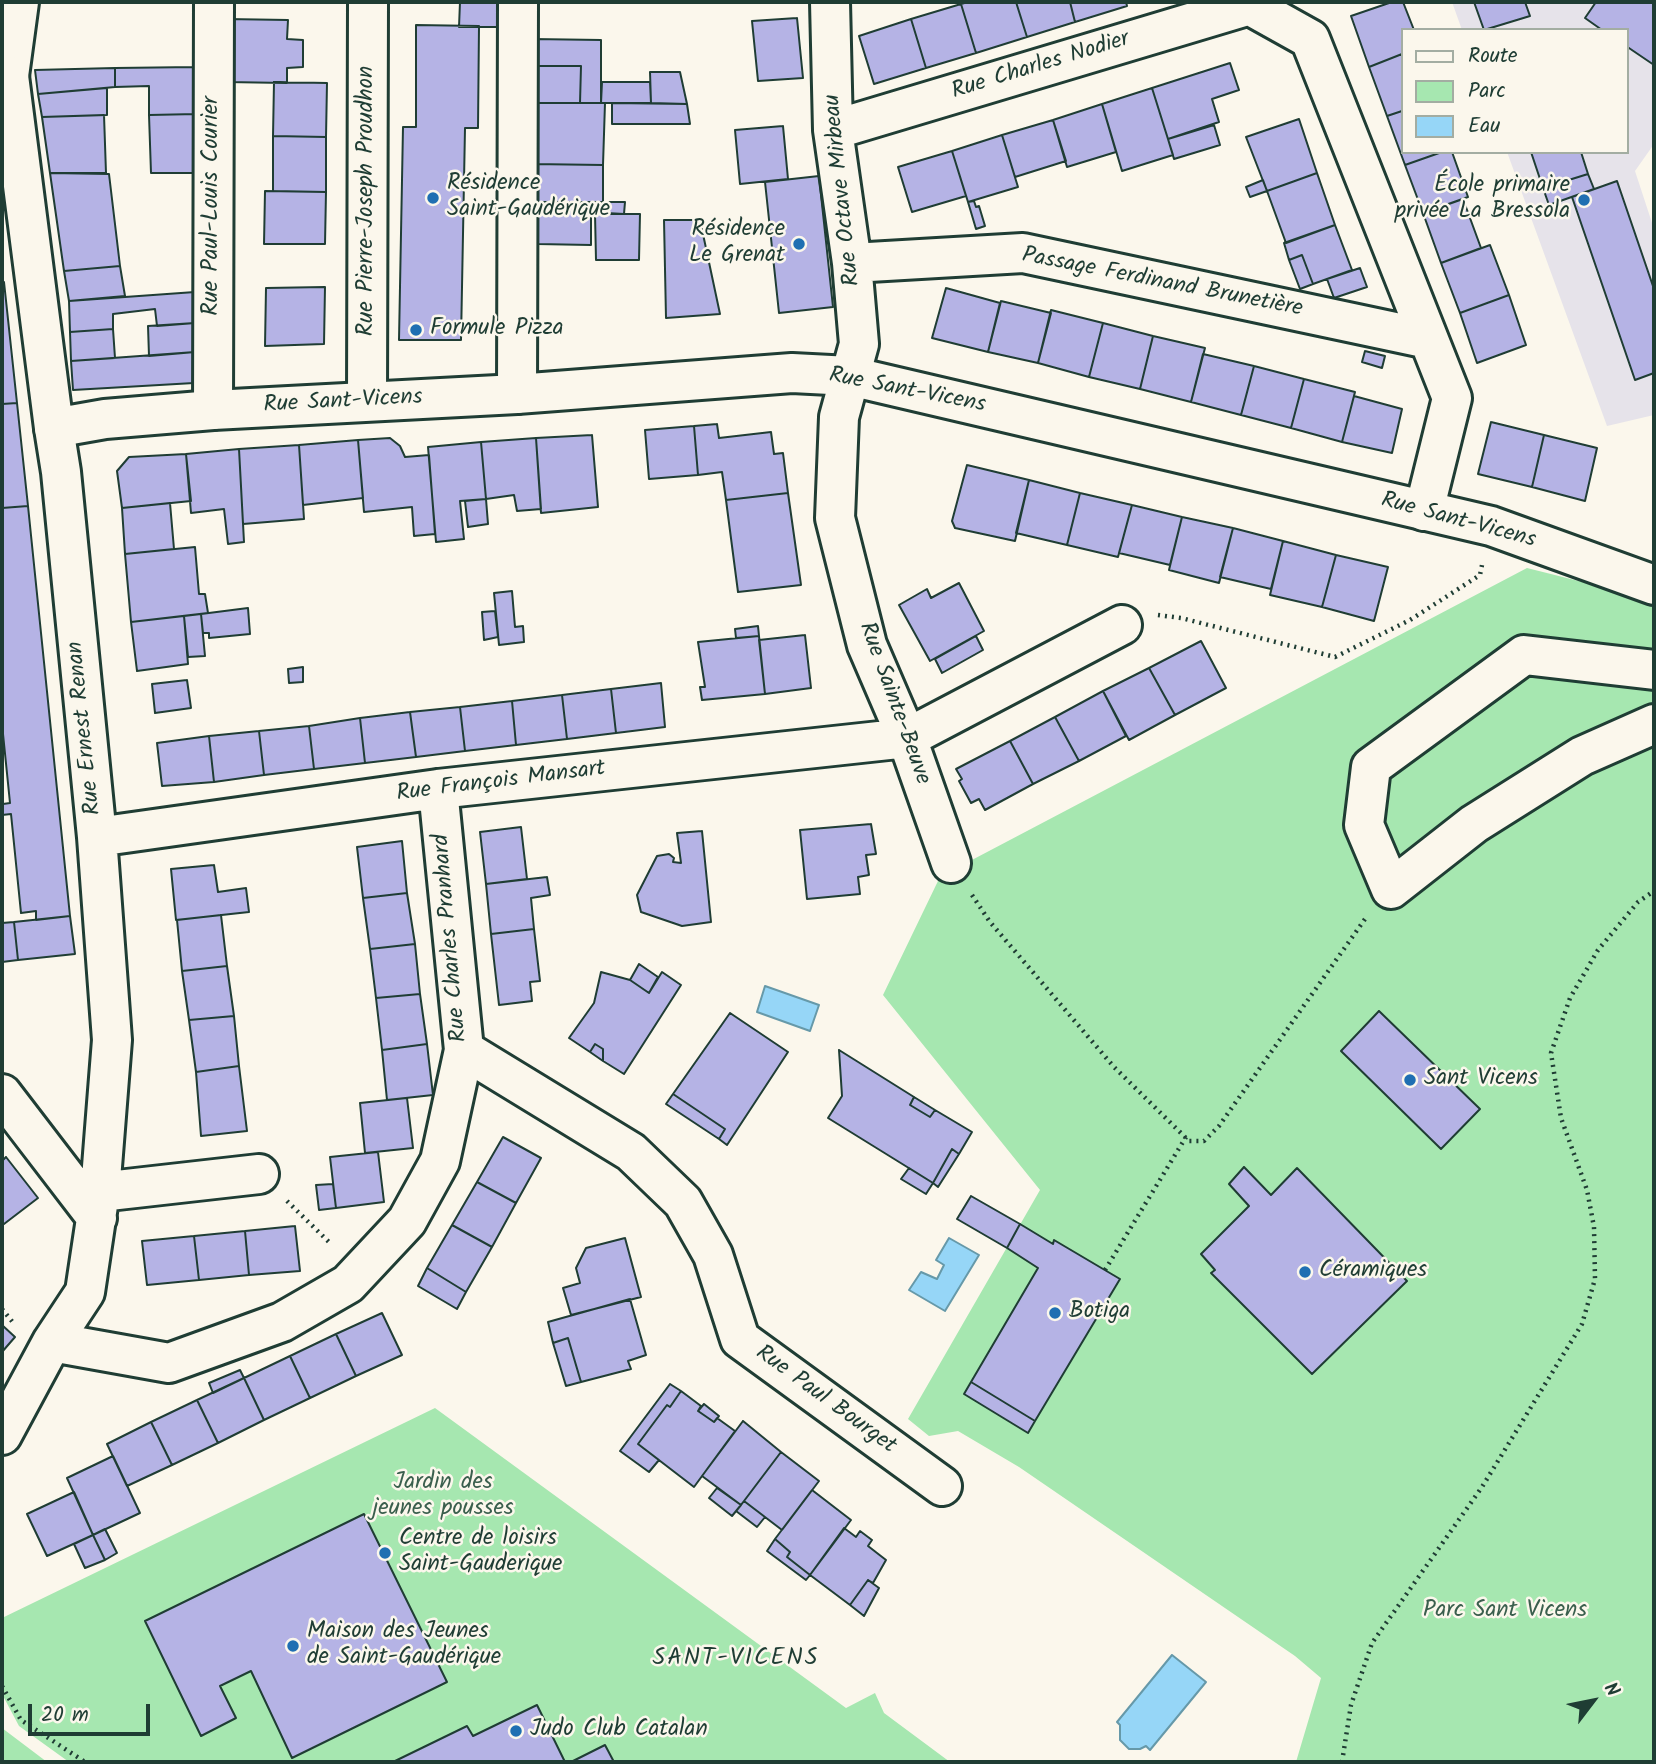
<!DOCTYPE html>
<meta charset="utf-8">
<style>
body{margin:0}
#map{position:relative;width:1656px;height:1764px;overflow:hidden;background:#fbf7ec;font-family:Kalam,sans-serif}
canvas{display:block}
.frame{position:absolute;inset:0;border:4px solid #1f3d34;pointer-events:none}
.legend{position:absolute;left:1401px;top:28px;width:228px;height:126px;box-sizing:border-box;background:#fbf7ec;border:2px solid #a3ada2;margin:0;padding:9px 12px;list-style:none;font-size:21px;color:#1f3d34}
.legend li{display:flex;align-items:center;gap:14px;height:35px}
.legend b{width:35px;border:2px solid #a3ada2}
.north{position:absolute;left:1558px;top:1666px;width:70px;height:70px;-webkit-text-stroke:5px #fbf7ec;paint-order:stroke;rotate:58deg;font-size:19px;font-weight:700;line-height:28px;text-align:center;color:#1f3d34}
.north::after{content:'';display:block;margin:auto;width:24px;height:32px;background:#1f3d34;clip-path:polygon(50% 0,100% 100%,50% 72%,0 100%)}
.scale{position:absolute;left:28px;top:1704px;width:122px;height:32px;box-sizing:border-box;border:4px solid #1f3d34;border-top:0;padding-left:9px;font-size:21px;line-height:24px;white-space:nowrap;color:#1f3d34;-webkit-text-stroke:5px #fbf7ec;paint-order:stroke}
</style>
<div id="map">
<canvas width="1656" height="1764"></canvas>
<div class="frame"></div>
<ul class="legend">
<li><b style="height:9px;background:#fbf7ec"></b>Route</li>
<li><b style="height:19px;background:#a6e7b0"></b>Parc</li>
<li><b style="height:19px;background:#96d6f7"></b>Eau</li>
</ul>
<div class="north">N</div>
<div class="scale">20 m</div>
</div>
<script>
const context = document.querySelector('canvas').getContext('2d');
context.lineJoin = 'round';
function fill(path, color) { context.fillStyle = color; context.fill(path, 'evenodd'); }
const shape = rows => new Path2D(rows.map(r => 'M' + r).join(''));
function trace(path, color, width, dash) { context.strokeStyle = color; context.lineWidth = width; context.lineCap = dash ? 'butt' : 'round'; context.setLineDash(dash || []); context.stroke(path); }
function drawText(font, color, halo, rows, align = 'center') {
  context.font = font + ' Kalam,sans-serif'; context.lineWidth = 5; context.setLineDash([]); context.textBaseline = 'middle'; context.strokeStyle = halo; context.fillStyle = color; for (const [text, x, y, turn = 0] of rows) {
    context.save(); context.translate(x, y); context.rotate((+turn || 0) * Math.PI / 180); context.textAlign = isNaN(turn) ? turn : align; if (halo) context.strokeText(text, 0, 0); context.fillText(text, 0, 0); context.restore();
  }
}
fill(shape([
 [1452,2,1654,2,1654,144,1635,171,1654,229,1654,415,1607,426,1507,152,1626,152,1626,30,1462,30]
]), '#e6e3ea');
fill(shape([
 [1527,568,1654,600,1654,1762,1296,1762,1321,1678,1295,1656,1019,1467,958,1431,929,1436,908,1419,1040,1190,883,995,938,881,970,861],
 [435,1408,846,1708,875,1693,884,1713,950,1762,69,1762,19,1726,2,1694,2,1618],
 [2,1728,47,1762,2,1762]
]), '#a6e7b0');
const water = shape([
 [765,986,819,1005,810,1031,757,1012,765,986],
 [949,1238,979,1255,945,1311,909,1290,921,1272,937,1279,944,1265,936,1260,949,1238],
 [1172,1655,1206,1682,1150,1750,1146,1746,1140,1749,1129,1749,1120,1740,1120,1725,1117,1722,1172,1655]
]);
fill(water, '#96d6f7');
trace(water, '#6699a9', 2);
const building = shape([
 [460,2,504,2,504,27,459,27,460,2],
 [968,2,1016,2,1027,37,976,53,961,4,968,2],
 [1016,2,1070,2,1075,22,1027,37,1016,2],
 [1070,2,1126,2,1127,6,1075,22,1070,2],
 [1392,2,1403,2,1414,30,1402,30,1402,54,1369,67,1351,16,1392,2],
 [1474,2,1525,2,1530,16,1484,30,1474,2],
 [1596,2,1654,2,1654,65,1626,46,1626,30,1602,30,1585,18,1596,2],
 [961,4,976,53,926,68,911,19,961,4],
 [797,18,803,78,758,81,752,21,797,18],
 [226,19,288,20,287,39,303,40,303,67,287,68,287,83,226,82,226,19],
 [911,19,926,68,874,84,859,36,911,19],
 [416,25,479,26,478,128,465,128,461,340,399,340,403,127,416,127,416,25],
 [532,39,601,40,601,103,580,103,581,66,532,66,532,39],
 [1402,54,1402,111,1387,116,1369,67,1402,54],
 [1230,63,1239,90,1212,99,1219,122,1168,139,1152,88,1230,63],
 [532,66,581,66,580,103,532,103,532,66],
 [196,67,197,114,149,115,149,86,115,87,115,68,196,67],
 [115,68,115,87,38,94,35,70,115,68],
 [650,72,680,72,687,104,651,103,650,72],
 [274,82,327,83,326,137,273,136,274,82],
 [602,82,650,82,651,103,601,103,602,82],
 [107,88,107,115,42,117,38,94,107,88],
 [1152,88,1173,155,1122,171,1102,104,1152,88],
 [532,103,605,103,603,165,532,164,532,103],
 [612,103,687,104,690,124,612,124,612,103],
 [1102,104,1116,152,1067,167,1053,120,1102,104],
 [1402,111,1402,152,1442,152,1405,165,1387,116,1402,111],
 [197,114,196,173,151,173,149,115,197,114],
 [104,115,106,173,50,173,42,117,104,115],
 [1299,119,1317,173,1267,191,1246,137,1299,119],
 [1053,120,1066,161,1015,177,1002,135,1053,120],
 [1214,125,1220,145,1174,159,1168,139,1214,125],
 [783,126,788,179,740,184,735,130,783,126],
 [1002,135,1018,187,968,202,952,151,1002,135],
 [273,136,326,137,326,192,273,191,273,136],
 [952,151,966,196,912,212,898,167,952,151],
 [1442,152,1452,152,1468,197,1423,213,1405,165,1442,152],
 [1531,152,1581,152,1588,174,1543,188,1531,152],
 [532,164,603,165,603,202,530,202,532,164],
 [50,173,109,174,120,266,64,271,50,173],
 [1317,173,1335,225,1286,243,1267,191,1317,173],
 [1588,174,1594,189,1549,205,1543,188,1588,174],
 [819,176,833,307,779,313,765,182,819,176],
 [1263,180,1267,191,1250,197,1246,187,1263,180],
 [1617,181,1654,289,1654,373,1635,380,1572,197,1617,181],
 [265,191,326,192,325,244,264,244,265,191],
 [1463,199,1481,248,1441,263,1423,213,1463,199],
 [974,201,976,207,979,206,985,226,976,229,968,202,974,201],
 [537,202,591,202,591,245,537,244,537,202],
 [606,202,625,202,624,214,606,213,606,202],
 [595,214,640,214,639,260,596,260,595,214],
 [664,220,700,220,720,314,666,318,664,220],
 [1335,225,1352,270,1313,284,1302,255,1289,260,1284,243,1335,225],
 [1490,245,1509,295,1460,313,1441,263,1490,245],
 [1302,255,1313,284,1300,289,1289,260,1302,255],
 [120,266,125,296,69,301,64,271,120,266],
 [1360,268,1367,287,1334,298,1327,279,1360,268],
 [2,282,4,282,17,403,2,404,2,282],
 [325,287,324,344,265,346,266,288,325,287],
 [946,288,1000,303,988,352,932,338,946,288],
 [195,292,195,323,157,326,155,309,113,314,113,329,70,332,69,301,195,292],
 [1509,295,1526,345,1477,363,1460,313,1509,295],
 [1001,301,1051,313,1038,363,988,352,1001,301],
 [1051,310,1103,323,1089,377,1038,363,1051,310],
 [195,323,195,352,149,356,148,326,195,323],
 [1103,323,1153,336,1140,389,1089,377,1103,323],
 [113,329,115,358,71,361,70,332,113,329],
 [1153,336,1205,348,1191,402,1140,389,1153,336],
 [1365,351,1385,356,1382,368,1362,362,1365,351],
 [195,352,194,383,73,390,71,361,195,352],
 [1203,354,1254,366,1241,415,1191,402,1203,354],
 [1254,366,1304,379,1291,428,1241,415,1254,366],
 [1304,379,1355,392,1342,442,1291,428,1304,379],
 [1354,396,1402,409,1392,453,1342,442,1354,396],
 [17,403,28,506,2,508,2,404,17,403],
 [1491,422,1544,435,1532,487,1478,474,1491,422],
 [717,424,719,438,771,432,774,454,783,453,788,493,726,500,722,472,698,475,694,426,717,424],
 [694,426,698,475,649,479,645,430,694,426],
 [592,435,598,507,541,513,536,438,592,435],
 [1544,435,1597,448,1585,501,1532,487,1544,435],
 [390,438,400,446,405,457,429,455,435,534,414,536,412,507,364,512,358,440,390,438],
 [536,438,541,509,517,511,514,495,486,499,481,442,536,438],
 [358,440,363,498,303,505,299,445,358,440],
 [481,442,486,499,460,501,464,539,436,542,428,447,481,442],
 [299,445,304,519,243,524,239,449,299,445],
 [239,449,244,542,228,544,224,509,191,513,186,454,239,449],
 [186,454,191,501,122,508,117,471,129,457,186,454],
 [967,465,1029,480,1015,541,955,528,952,521,967,465],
 [1029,480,1080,493,1067,545,1016,533,1029,480],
 [788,493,801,585,738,592,726,500,788,493],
 [1080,493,1132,505,1118,557,1067,545,1080,493],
 [486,499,488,524,468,527,465,501,486,499],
 [170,503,174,549,125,554,122,508,170,503],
 [1132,505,1182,517,1170,565,1119,553,1132,505],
 [28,506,70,916,36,920,36,911,21,913,11,814,2,815,2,796,3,804,10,803,2,724,2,508,28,506],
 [1182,517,1233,528,1219,583,1169,570,1182,517],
 [1233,528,1283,541,1271,589,1220,577,1233,528],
 [1283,541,1336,555,1322,607,1270,595,1283,541],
 [195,547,199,594,205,594,208,613,131,622,125,554,195,547],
 [1336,555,1388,567,1374,621,1322,607,1336,555],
 [959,583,984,631,930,661,899,605,927,589,931,598,959,583],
 [512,591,515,627,523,626,524,642,499,645,494,593,512,591],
 [248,608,250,634,209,638,209,633,203,633,201,614,248,608],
 [495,611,498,637,484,640,482,612,495,611],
 [201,614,205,656,188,657,184,616,201,614],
 [184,616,188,664,137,671,131,622,184,616],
 [758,626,759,636,736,638,735,629,758,626],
 [805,635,811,688,765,694,759,640,805,635],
 [759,636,765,694,702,700,700,687,705,687,698,642,759,636],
 [976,636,983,650,942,673,935,659,976,636],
 [1201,641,1226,688,1175,715,1149,668,1201,641],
 [303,667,303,682,289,683,288,669,303,667],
 [1149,668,1175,715,1129,740,1103,691,1149,668],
 [187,680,191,708,155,713,152,684,187,680],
 [661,683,665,727,616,733,611,689,661,683],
 [611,689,616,733,567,739,562,695,611,689],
 [1103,691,1126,736,1079,761,1055,717,1103,691],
 [562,695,567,739,516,745,512,701,562,695],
 [512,701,516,745,465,751,460,707,512,701],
 [460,707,465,751,416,757,410,712,460,707],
 [410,712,416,757,365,763,360,718,410,712],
 [1055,717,1079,761,1033,784,1010,741,1055,717],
 [360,718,365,763,314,769,309,726,360,718],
 [309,726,314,769,264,775,259,731,309,726],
 [259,731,264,775,214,782,209,736,259,731],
 [209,736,214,782,162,786,157,743,209,736],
 [1010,741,1033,784,985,810,979,799,971,803,959,781,962,779,956,769,1010,741],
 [871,824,876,854,866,855,869,875,858,877,860,894,807,899,800,830,871,824],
 [521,827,527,879,486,884,480,832,521,827],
 [702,831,711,922,682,926,641,912,637,895,657,856,669,854,674,858,673,862,681,863,677,833,702,831],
 [402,841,407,893,363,898,357,847,402,841],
 [214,865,218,892,246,888,249,912,176,920,171,869,214,865],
 [547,877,550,895,531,898,534,929,491,934,486,884,547,877],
 [407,893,415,944,370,949,363,898,407,893],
 [221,915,227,966,182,971,177,920,221,915],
 [70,916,75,954,18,960,14,922,70,916],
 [14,922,18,960,2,962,2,923,14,922],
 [534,929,540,981,530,982,532,1001,499,1005,491,934,534,929],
 [415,944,420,994,376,998,370,949,415,944],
 [639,964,658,977,649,993,630,980,639,964],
 [227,966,234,1016,189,1020,182,971,227,966],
 [601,972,630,980,649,993,662,972,681,985,624,1074,603,1061,603,1049,595,1044,590,1052,569,1038,594,1003,601,972],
 [420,994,427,1044,382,1050,376,998,420,994],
 [1379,1011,1480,1109,1441,1149,1341,1051,1379,1011],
 [730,1013,788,1052,727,1145,719,1139,725,1129,673,1094,730,1013],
 [234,1016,239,1066,196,1072,189,1020,234,1016],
 [427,1044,433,1095,387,1100,382,1050,427,1044],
 [595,1044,603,1049,603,1061,590,1052,595,1044],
 [839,1050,914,1097,910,1105,930,1117,935,1110,972,1132,959,1154,952,1149,933,1183,828,1118,842,1096,839,1050],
 [239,1066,247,1131,201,1136,196,1072,239,1066],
 [673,1094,725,1129,719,1139,666,1104,673,1094],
 [914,1097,935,1110,930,1117,910,1105,914,1097],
 [407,1098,413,1148,365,1153,360,1103,407,1098],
 [503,1137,541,1158,516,1203,477,1182,503,1137],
 [952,1149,959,1154,938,1187,933,1183,952,1149],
 [378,1152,384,1202,336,1208,330,1157,378,1152],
 [6,1157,38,1198,4,1224,2,1222,2,1161,6,1157],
 [1244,1167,1271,1195,1297,1168,1407,1281,1312,1374,1211,1273,1215,1270,1201,1254,1249,1206,1229,1184,1244,1167],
 [909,1168,933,1183,926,1194,901,1179,909,1168],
 [477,1182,516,1203,492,1247,452,1225,477,1182],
 [333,1184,336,1208,319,1210,316,1185,333,1184],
 [971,1196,1020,1224,1007,1248,957,1219,971,1196],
 [1020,1224,1053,1244,1054,1240,1120,1279,1035,1421,971,1382,1038,1268,1007,1248,1020,1224],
 [452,1225,492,1247,466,1292,427,1268,452,1225],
 [295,1226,300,1271,249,1275,245,1231,295,1226],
 [245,1231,249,1275,199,1280,194,1236,245,1231],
 [194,1236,199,1280,147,1285,142,1241,194,1236],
 [625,1238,641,1297,571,1315,563,1288,580,1283,576,1268,586,1248,625,1238],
 [427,1268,466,1292,457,1309,418,1286,427,1268],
 [630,1299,646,1355,628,1361,631,1369,581,1382,568,1338,553,1343,548,1322,630,1299],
 [382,1313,402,1355,356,1376,336,1334,382,1313],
 [2,1325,15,1337,2,1352,2,1325],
 [336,1334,356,1376,310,1398,290,1356,336,1334],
 [568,1338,581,1382,566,1386,553,1343,568,1338],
 [290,1356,310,1398,264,1420,244,1378,290,1356],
 [240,1370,244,1378,213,1393,209,1383,240,1370],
 [244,1378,264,1420,218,1443,197,1400,244,1378],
 [971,1382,1035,1421,1028,1433,964,1394,971,1382],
 [670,1384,681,1391,670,1407,667,1405,638,1444,659,1460,649,1472,620,1451,670,1384],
 [681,1391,701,1406,698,1411,714,1422,717,1418,735,1431,694,1487,638,1444,667,1405,670,1407,681,1391],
 [197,1400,218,1443,172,1465,151,1422,197,1400],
 [704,1404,719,1416,714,1422,698,1411,704,1404],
 [743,1421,781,1452,741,1505,702,1476,743,1421],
 [151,1422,172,1465,127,1486,107,1444,151,1422],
 [781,1452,819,1481,782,1530,744,1501,781,1452],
 [113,1456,140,1513,93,1535,67,1478,113,1456],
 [717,1488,741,1505,732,1516,709,1498,717,1488],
 [812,1490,851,1520,810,1575,787,1557,790,1552,775,1539,812,1490],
 [74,1492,93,1535,47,1556,27,1514,74,1492],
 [744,1501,765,1517,757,1527,736,1511,744,1501],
 [364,1514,447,1682,292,1758,251,1671,220,1686,236,1718,201,1736,145,1621,364,1514],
 [844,1528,856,1537,860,1531,872,1540,868,1546,886,1560,873,1583,868,1580,850,1605,810,1575,844,1528],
 [105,1529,117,1553,105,1560,93,1535,105,1529],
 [93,1535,105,1560,85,1568,74,1544,93,1535],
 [775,1539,790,1552,787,1557,810,1575,806,1580,767,1551,775,1539],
 [868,1580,879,1588,864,1616,850,1605,868,1580],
 [537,1705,565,1762,393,1762,467,1726,473,1736,537,1705],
 [605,1745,614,1762,571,1762,605,1745]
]);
fill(building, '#b5b3e5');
trace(building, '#1f3d34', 2);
const minor = shape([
 [830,2,833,130,852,263,859,344,839,417,835,518,867,645,907,738,951,863],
 [1249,5,1310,39,1452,398,1424,511],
 [9,76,19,2],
 [833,130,1260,2],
 [852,263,1023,253,1428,339],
 [517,394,518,2],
 [367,401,368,2],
 [213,410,214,2],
 [1654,670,1524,655,1371,767,1364,825,1391,889,1474,824,1582,756,1654,724],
 [97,837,438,789,907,738,1122,625],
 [464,1050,631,1152,683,1202,713,1255,740,1339,942,1486],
 [2,1094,97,1218],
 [100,1192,259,1174],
 [52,1342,169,1363,282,1322,348,1284,407,1221,440,1161,464,1050,438,789],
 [2,1435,52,1342,85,1292,100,1192,112,1040,97,837,61,472,54,428]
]);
const major = shape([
 [2,79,9,76,54,428,105,419,213,410,517,394,792,373,850,376,1491,526,1654,585]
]);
trace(minor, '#1f3d34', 44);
trace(major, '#1f3d34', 44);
trace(shape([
 [1158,615,1181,618,1335,657,1410,620,1480,575,1482,565],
 [972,895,990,922,1114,1067,1189,1141,1204,1141,1219,1126,1365,919],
 [287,1201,331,1244],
 [1105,1270,1186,1137],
 [2,1309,15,1325],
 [2,1686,21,1720,85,1762],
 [1342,1762,1351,1705,1372,1643,1482,1487,1582,1324,1595,1279,1594,1227,1587,1190,1561,1118,1551,1053,1570,998,1598,950,1638,902,1654,891]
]), '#1f3d34', 4.5, [2, 5]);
trace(minor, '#fbf7ec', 38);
trace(major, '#fbf7ec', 38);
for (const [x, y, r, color] of [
 [433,198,7,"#1f6fb2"],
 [1584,200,7,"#1f6fb2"],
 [799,244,7,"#1f6fb2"],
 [416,330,7,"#1f6fb2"],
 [1410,1080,7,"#1f6fb2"],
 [1305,1272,7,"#1f6fb2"],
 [1055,1313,7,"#1f6fb2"],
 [385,1553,7,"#1f6fb2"],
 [293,1646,7,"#1f6fb2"],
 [516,1731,7,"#1f6fb2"]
]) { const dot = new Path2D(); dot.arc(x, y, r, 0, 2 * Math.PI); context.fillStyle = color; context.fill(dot); trace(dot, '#fbf7ec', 2.5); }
drawText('23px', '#1f3d34', '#fbf7ec', [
 ["Rue Charles Nodier",1041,67,-17],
 ["Rue Octave Mirbeau",844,190,-96],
 ["Rue Pierre-Joseph Proudhon",368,201,-90],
 ["Rue Paul-Louis Courier",213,206,-90],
 ["Passage Ferdinand Brunetière",1162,284,11],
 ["Rue Sant-Vicens",907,392,11],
 ["Rue Sant-Vicens",343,403,-3],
 ["Rue Sant-Vicens",1458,522,15],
 ["Rue Sainte-Beuve",893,704,70],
 ["Rue Ernest Renan",86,728,-96],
 ["Rue François Mansart",501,783,-7],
 ["Rue Charles Pranhard",452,938,-95],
 ["Rue Paul Bourget",825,1401,36]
]);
drawText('23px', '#1f3d34', '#fbf7ec', [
 ["Résidence",447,185],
 ["Saint-Gaudérique",447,211],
 ["École primaire",1570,187,"right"],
 ["privée La Bressola",1570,213,"right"],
 ["Résidence",785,231,"right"],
 ["Le Grenat",785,257,"right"],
 ["Formule Pizza",430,330],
 ["Sant Vicens",1424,1080],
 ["Céramiques",1319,1272],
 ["Botiga",1069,1313],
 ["Centre de loisirs",399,1540],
 ["Saint-Gauderique",399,1566],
 ["Maison des Jeunes",307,1633],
 ["de Saint-Gaudérique",307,1659],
 ["Judo Club Catalan",530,1731]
], 'left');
drawText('23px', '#3a5f4d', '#fbf7ec', [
 ["Jardin des",443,1484],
 ["jeunes pousses",443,1510],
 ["Parc Sant Vicens",1505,1612]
]);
context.letterSpacing = '2px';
drawText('24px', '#1f3d34', '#fbf7ec', [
 ["SANT-VICENS",736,1660]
]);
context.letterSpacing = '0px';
</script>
